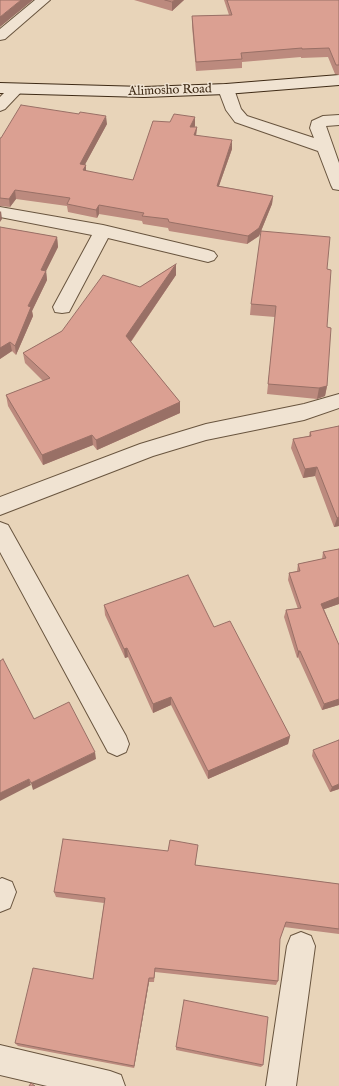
<!DOCTYPE html>
<style>
body{margin:0}
canvas{display:block;background:#e8d4b9}
</style>
<canvas width="339" height="1086"></canvas>
<script>
const context = document.querySelector('canvas').getContext('2d');
context.lineJoin = 'round';
const shape = rows => new Path2D(rows.map(r => 'M' + r).join(''));
function trace(path, color, width, dash) { context.strokeStyle = color; context.lineWidth = width; context.lineCap = dash ? 'butt' : 'round'; context.setLineDash(dash || []); context.stroke(path); }
function fill(path, color) { context.fillStyle = color; context.fill(path, 'evenodd'); }
function drawText(font, color, halo, rows, align = 'center') {
  context.font = font + ' "IM FELL English",serif'; context.lineWidth = 3; context.setLineDash([]); context.textBaseline = 'middle'; context.strokeStyle = halo; context.fillStyle = color; for (const [text, x, y, turn = 0] of rows) {
    context.save(); context.translate(x, y); context.rotate((+turn || 0) * Math.PI / 180); context.textAlign = isNaN(turn) ? turn : align; if (halo) context.strokeText(text, 0, 0); context.fillText(text, 0, 0); context.restore();
  }
}
const minor = shape([
 [35,0,50,0,5,39,0,40,0,29,35,0],
 [16,84,21,86,24,89,5,109,0,111,0,97,11,86,16,84],
 [226,84,231,86,234,89,241,109,247,116,314,138,310,128,312,121,323,116,339,115,339,125,326,126,339,163,339,190,333,189,331,185,318,151,235,122,226,110,218,89,221,86,226,84],
 [0,207,103,225,208,250,214,252,217,256,214,260,208,262,108,238,69,312,62,313,55,312,53,307,92,235,0,217,0,207],
 [339,394,339,408,304,420,206,440,153,456,0,515,0,497,140,444,206,424,304,404,339,394],
 [0,522,8,525,126,736,129,744,126,752,117,756,108,752,0,552,0,522],
 [2,878,12,882,16,892,10,908,0,912,0,879,2,878],
 [301,932,311,936,315,946,296,1086,266,1086,287,946,291,936,301,932],
 [0,1045,110,1071,121,1075,125,1086,47,1086,0,1075,0,1045]
]);
const secondary = shape([
 [339,75,339,85,226,94,144,97,0,93,0,83,144,87,226,84,339,75]
]);
trace(minor, '#69553f', 2);
trace(secondary, '#3f2b16', 2);
fill(minor, '#f0e3d2');
fill(secondary, '#f0e3d2');
fill(shape([
 [134,0,184,0,172,11],
 [224,0,339,0,339,75,335,74,328,57,301,58,301,57,242,62,242,68,196,71,192,26,192,16,229,15],
 [195,117,195,126,194,127,197,127,196,135,232,149,219,186,273,196,272,204,259,236,247,244,169,231,168,228,143,224,142,221,99,214,97,218,68,212,67,206,16,199,10,207,0,206,0,138,107,124,85,164,86,171,133,180,170,122],
 [0,227,57,237,58,247,46,271,47,280,32,311,33,316,16,355,12,351,0,359],
 [176,264,176,275,131,342,180,402,180,413,97,450,93,445,43,465,8,406,6,395,43,381,25,363,23,353,140,287],
 [327,269,327,386,325,396,317,399,267,394,275,317,250,315,251,304],
 [339,426,339,526,334,527,315,476,303,478,291,448,293,439,309,436,310,432],
 [339,549,339,604,324,609,339,645,339,705,322,710,298,657,297,658,284,617,286,610,298,609,288,580,289,573,297,571,298,564,322,559,323,552],
 [104,605,214,627,290,736,288,744,208,779,171,705,153,713,128,657,125,658,105,615],
 [313,750,339,789,330,792,312,756],
 [168,851,197,851,195,865,339,884,339,934,284,927,280,939,278,981,276,985,155,972,154,982,149,982,134,1068,18,1046,15,1043,93,979,104,903,56,897,54,892],
 [176,1047,263,1065,261,1067,176,1050]
]), '#bc8a7e');
fill(shape([
 [21,0,33,0,0,27,0,17],
 [175,0,184,0,172,11,172,2],
 [106,116,107,124,81,172,80,164],
 [195,117,195,126,190,135,190,127],
 [197,127,196,136,194,135],
 [232,140,232,149,216,194,217,186],
 [86,165,86,173,83,170],
 [15,190,16,199,10,207,9,199],
 [273,196,272,204,259,236,247,244,248,236],
 [99,205,99,214,97,218,96,210],
 [1,211,2,219,0,222,0,212],
 [57,237,58,247,46,271,47,280,32,311,33,316,16,355,15,346,41,270],
 [176,264,176,275,127,347,126,336],
 [10,342,12,351,0,359,0,348],
 [327,386,325,396,317,399,319,388],
 [180,402,180,413,97,450,96,440],
 [92,435,93,445,43,465,42,455],
 [317,467,315,476,303,478,305,469],
 [339,517,339,526,334,527,337,518],
 [339,597,339,604,319,611,321,604],
 [127,648,128,657,125,658,124,649],
 [298,651,300,651,298,657,297,658],
 [171,697,171,705,153,713,153,704],
 [339,699,339,705,322,710,324,704],
 [290,736,288,744,208,779,208,771],
 [95,752,96,759,33,790,31,783],
 [29,779,31,785,0,801,0,793],
 [339,784,339,789,330,792,332,787],
 [149,978,149,982,134,1068,134,1066]
]), '#997066');
const building = shape([
 [0,0,21,0,0,17,0,0],
 [165,0,175,0,172,2,165,0],
 [227,0,339,0,339,65,336,65,329,48,302,49,302,48,241,53,242,59,196,62,192,16,232,15,227,0],
 [21,105,79,114,80,112,106,116,80,164,86,165,83,170,133,180,153,121,170,122,174,114,195,117,190,127,197,127,194,135,232,140,217,186,273,196,259,228,248,236,169,222,168,219,142,216,144,213,99,205,96,210,67,204,70,198,15,190,9,199,0,198,0,138,1,138,21,105],
 [0,227,57,237,41,270,46,271,28,306,31,307,15,346,10,342,0,348,0,227],
 [261,231,330,237,327,269,331,270,327,327,331,328,327,386,319,388,268,384,276,306,251,304,261,231],
 [176,264,126,336,180,402,96,440,92,435,42,455,6,395,50,378,23,353,62,331,103,275,140,287,176,264],
 [339,426,339,517,337,518,317,467,305,469,293,439,311,436,310,432,339,426],
 [339,549,339,597,321,604,339,645,339,699,324,704,300,651,298,651,286,610,301,608,289,573,300,571,298,564,326,558,323,552,339,549],
 [188,575,214,627,230,621,290,736,208,771,171,697,153,704,127,648,124,649,104,605,188,575],
 [3,659,34,719,69,702,95,752,31,783,29,779,0,793,0,661,3,659],
 [339,740,339,784,332,787,313,750,339,740],
 [63,839,168,851,170,840,198,845,195,865,339,884,339,929,286,922,280,939,278,981,155,968,154,978,149,978,134,1066,15,1043,33,968,93,979,105,898,54,892,63,839],
 [184,1000,268,1017,263,1065,176,1047,184,1000],
 [31,1083,35,1086,29,1086,31,1083]
]);
fill(building, '#dba092');
trace(building, '#997066', 1);
drawText('13px', '#3f2b16', '#f0e3d2', [
 ["Alimosho Road",170,91,-2]
]);
</script>
